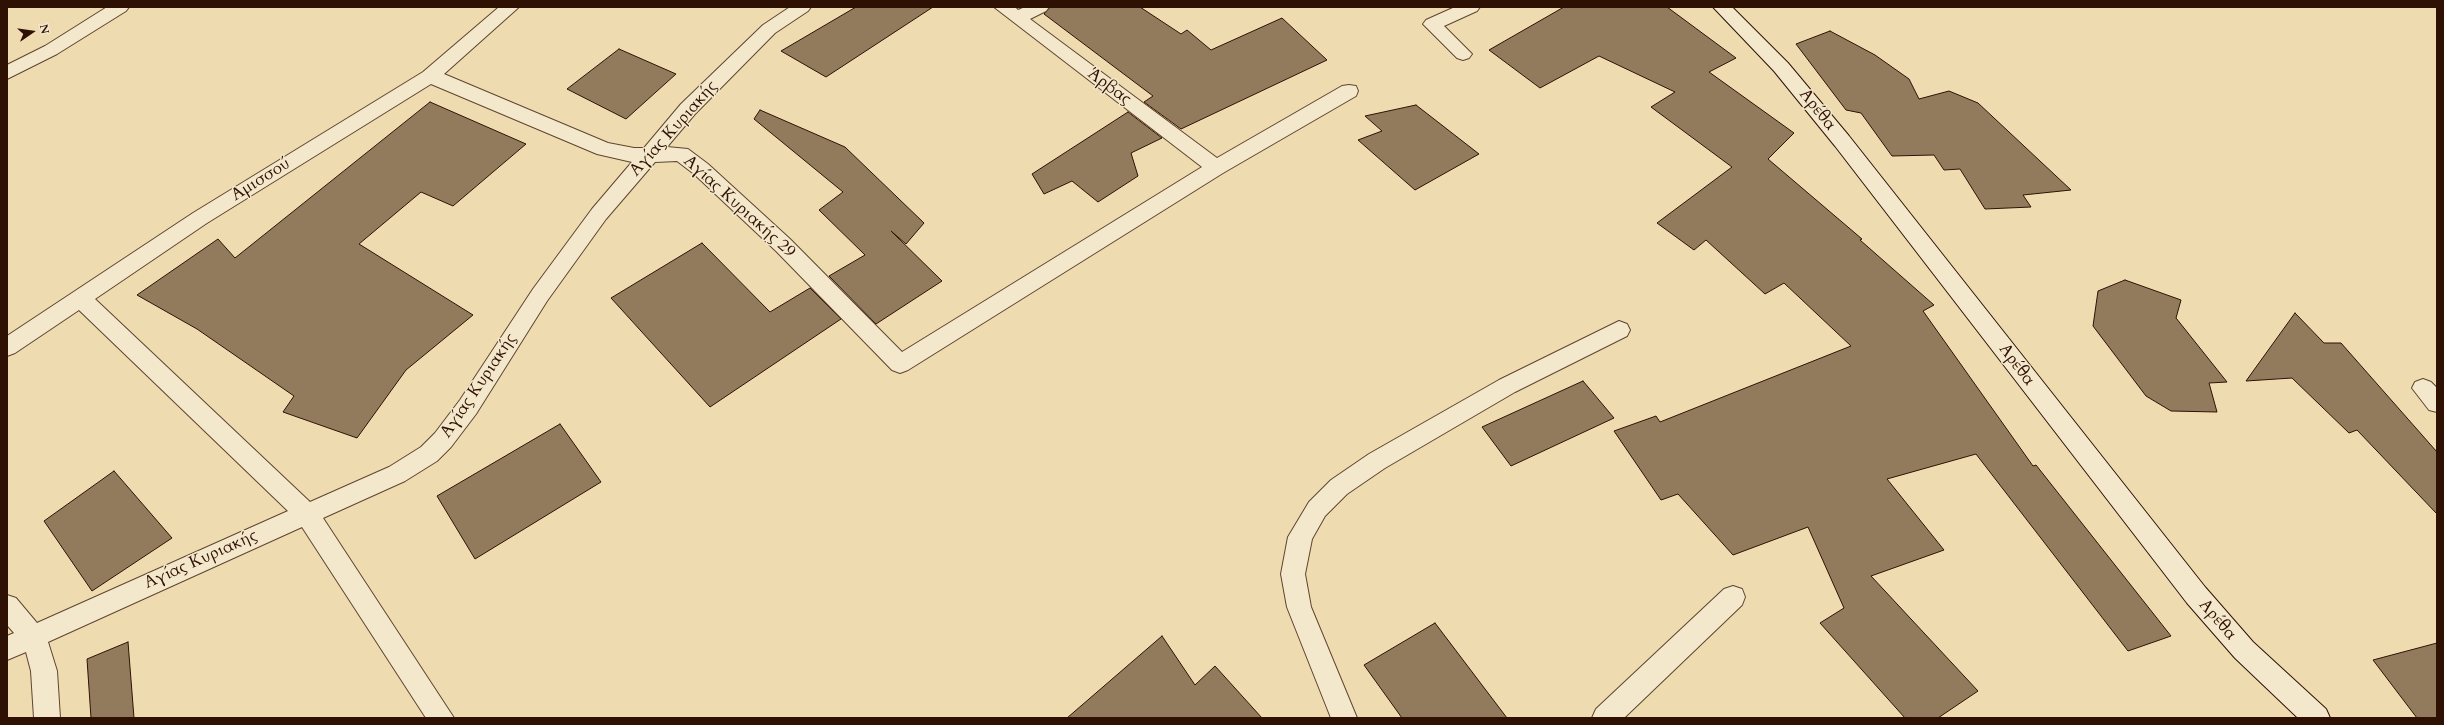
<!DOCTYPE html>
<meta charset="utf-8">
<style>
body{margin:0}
#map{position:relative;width:2444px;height:725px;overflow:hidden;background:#eedcb0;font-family:Cardo,serif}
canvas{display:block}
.frame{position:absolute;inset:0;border:8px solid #2f1104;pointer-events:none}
.north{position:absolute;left:12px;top:12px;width:40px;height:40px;-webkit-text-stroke:3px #f4e8cc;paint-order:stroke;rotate:77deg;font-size:11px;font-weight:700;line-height:16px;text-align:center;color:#2f1104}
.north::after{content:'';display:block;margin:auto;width:14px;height:18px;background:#2f1104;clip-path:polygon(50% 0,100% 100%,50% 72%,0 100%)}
</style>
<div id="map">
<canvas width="2444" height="725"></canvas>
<div class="frame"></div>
<div class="north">N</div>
</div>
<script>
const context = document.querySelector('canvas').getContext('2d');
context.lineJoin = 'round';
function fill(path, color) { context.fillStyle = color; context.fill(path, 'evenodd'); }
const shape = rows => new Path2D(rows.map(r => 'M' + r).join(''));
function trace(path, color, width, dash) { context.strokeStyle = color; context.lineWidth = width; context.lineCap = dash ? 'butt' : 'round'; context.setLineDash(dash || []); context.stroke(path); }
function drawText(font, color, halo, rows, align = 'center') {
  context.font = font + ' Cardo,serif'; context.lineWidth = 3; context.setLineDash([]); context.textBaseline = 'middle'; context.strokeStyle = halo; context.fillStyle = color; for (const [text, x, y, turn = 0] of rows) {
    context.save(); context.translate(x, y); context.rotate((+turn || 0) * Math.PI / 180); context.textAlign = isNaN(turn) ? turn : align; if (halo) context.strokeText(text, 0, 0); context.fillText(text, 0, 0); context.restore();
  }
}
const building = shape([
 [856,7,933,7,826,77,781,51,856,7],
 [1050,7,1140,7,1181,34,1187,30,1211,50,1282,18,1327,60,1181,129,1144,102,1153,96,1044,14,1050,7],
 [1564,7,1667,7,1736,58,1709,72,1794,133,1768,159,1862,239,1860,240,1934,305,1923,311,2033,466,2036,465,2171,636,2128,651,1976,454,1887,479,1944,550,1871,576,1978,691,1938,718,1905,718,1820,623,1844,608,1808,527,1733,555,1678,494,1661,500,1614,431,1656,416,1660,422,1851,346,1784,283,1765,294,1706,240,1694,250,1657,223,1732,167,1651,107,1675,92,1599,56,1540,88,1489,50,1564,7],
 [1830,31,1875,55,1909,79,1919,99,1949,91,1978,103,2071,190,2023,195,2031,207,1985,209,1960,169,1944,170,1934,155,1892,156,1861,113,1846,110,1796,44,1830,31],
 [619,49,676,74,626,119,567,89,619,49],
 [430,102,526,144,453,206,421,192,359,244,473,315,406,370,357,438,283,412,294,396,197,329,137,295,218,239,235,258,430,102],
 [1416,105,1479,154,1415,190,1358,140,1382,131,1365,116,1416,105],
 [760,110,845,147,924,223,906,244,891,231,942,281,876,324,829,276,865,255,819,210,843,192,754,119,760,110],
 [1128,112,1162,138,1131,153,1138,176,1098,202,1072,181,1044,194,1032,174,1128,112],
 [702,243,770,312,810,288,841,319,710,407,611,298,702,243],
 [2125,280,2181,300,2176,318,2227,382,2209,383,2217,412,2171,411,2146,396,2093,326,2098,291,2125,280],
 [2295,313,2324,343,2341,343,2437,452,2437,514,2357,430,2349,433,2292,378,2246,381,2295,313],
 [1583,381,1614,418,1511,466,1482,427,1583,381],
 [560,424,601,482,475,559,437,496,560,424],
 [114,471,172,538,92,591,44,521,114,471],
 [1435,623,1507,718,1402,718,1364,665,1435,623],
 [1162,636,1195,685,1215,666,1262,718,1067,718,1162,636],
 [128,642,134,718,91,718,87,659,128,642],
 [2437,643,2437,718,2417,718,2373,660,2437,643]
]);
fill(building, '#927b5d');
trace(building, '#2f1104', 1);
const lane = shape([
 [1455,7,1480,7,1477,11,1444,26,1472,54,1469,58,1463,60,1457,58,1423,24,1426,20,1455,7]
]);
const street = shape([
 [107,7,129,7,126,11,57,54,7,79,7,65,45,46,107,7],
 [499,7,519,7,444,74,608,143,634,148,644,148,681,104,763,25,790,7,811,7,808,11,775,33,695,114,667,147,688,149,708,164,790,239,902,352,1202,167,994,7,1015,7,1018,10,1025,7,1049,7,1046,11,1030,19,1217,158,1342,86,1349,85,1356,86,1358,91,1356,96,1223,173,908,370,900,373,892,370,776,251,694,174,677,161,655,162,606,219,547,301,476,414,451,447,437,461,405,481,323,518,454,718,426,718,302,527,48,642,57,671,60,718,34,718,31,671,26,652,7,660,7,636,14,633,7,625,7,595,16,598,37,623,288,511,79,310,15,353,7,356,7,336,193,213,423,72,499,7],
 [431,84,597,154,632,162,592,209,533,289,460,400,435,433,421,447,389,467,310,502,95,299,207,223,431,84],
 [1619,321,1627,324,1630,330,1627,336,1515,392,1385,468,1347,494,1325,516,1312,539,1305,574,1311,607,1357,718,1331,718,1287,607,1281,574,1288,537,1309,502,1331,480,1369,454,1499,380,1619,321],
 [2423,379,2431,382,2437,388,2437,412,2429,410,2412,388,2415,382,2423,379],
 [1733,586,1742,589,1745,597,1742,605,1624,718,1592,718,1596,709,1724,589,1733,586]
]);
const secondary = shape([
 [1713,7,1732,7,1788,63,1849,136,2205,587,2253,642,2326,709,2330,718,2298,718,2235,658,2187,603,1835,146,1774,71,1713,7]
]);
trace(lane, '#5f442f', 2);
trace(street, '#5f442f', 2);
trace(secondary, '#2f1104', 2);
fill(lane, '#f4e8cc');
fill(street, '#f4e8cc');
fill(secondary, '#f4e8cc');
drawText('17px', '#2f1104', '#f4e8cc', [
 ["Άρβας",1109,87,37],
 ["Αρέθα",1817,110,51],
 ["Αγίας Κυριακής",674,129,-48],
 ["Αμισσού",261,180,-32],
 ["Αγίας Κυριακής 29",739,207,42],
 ["Αρέθα",2016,365,53],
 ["Αγίας Κυριακής",479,386,-56],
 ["Αγίας Κυριακής",201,560,-24],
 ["Αρέθα",2217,620,49]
]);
</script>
